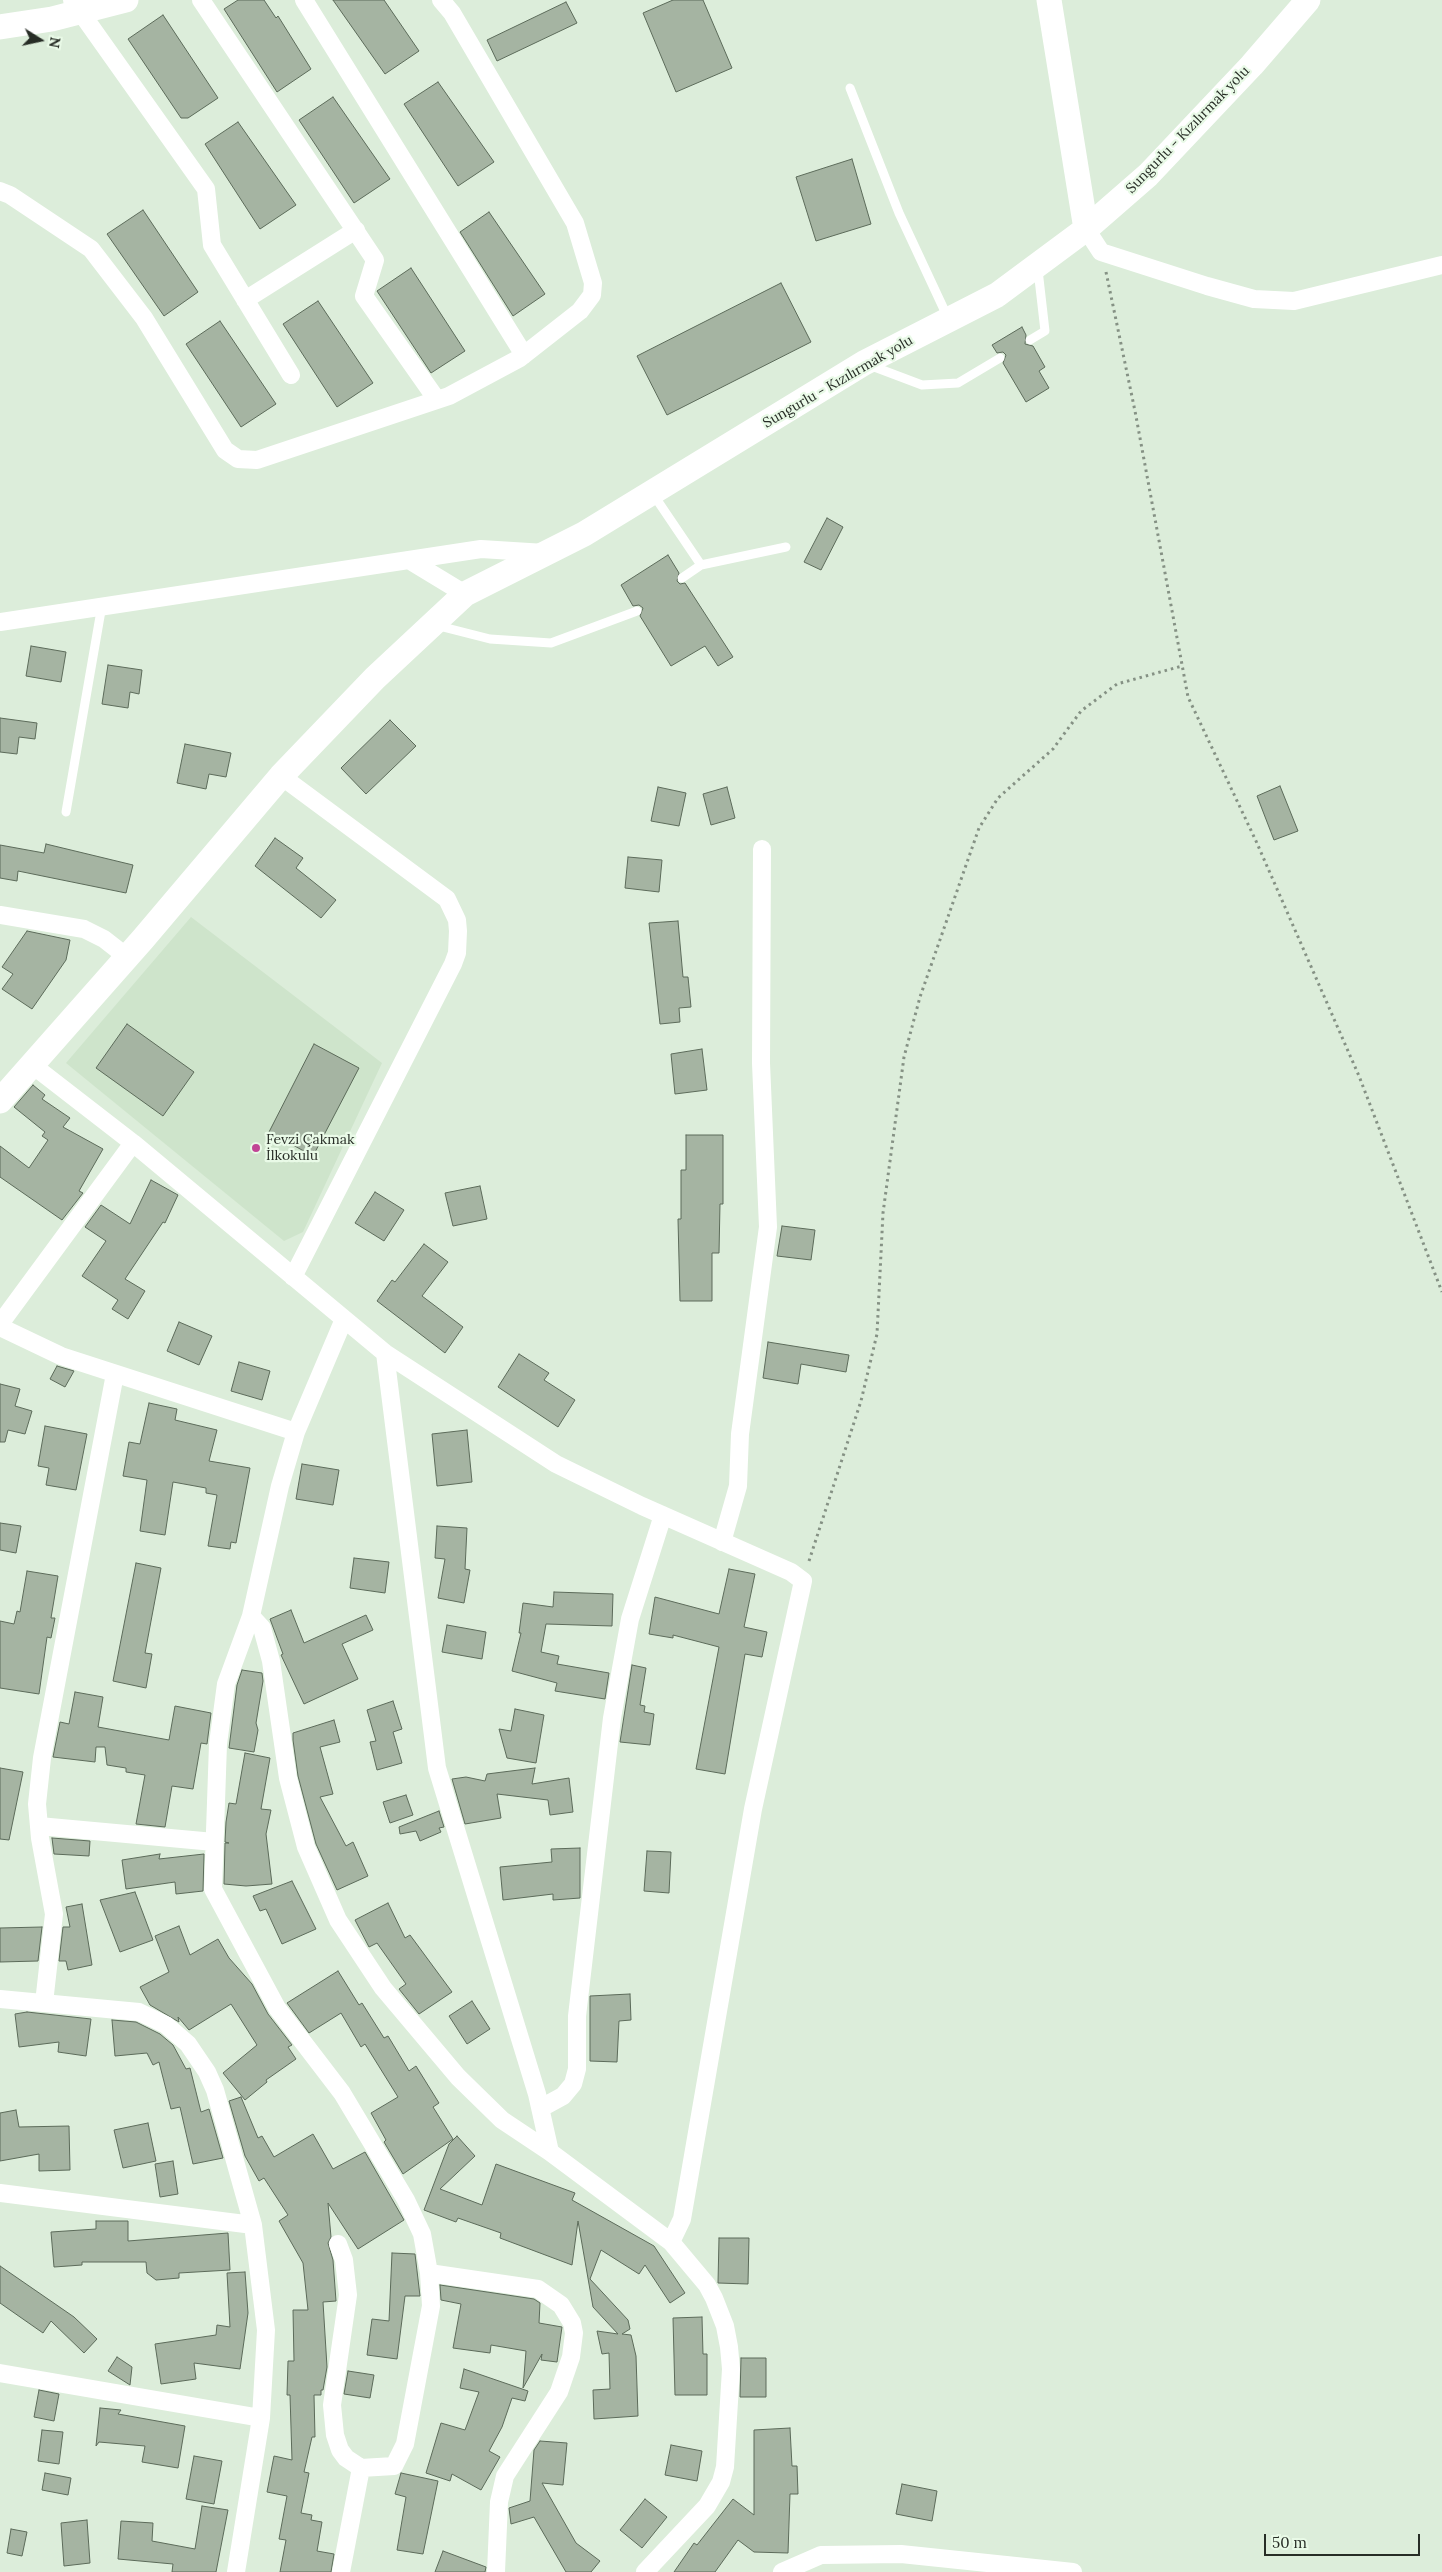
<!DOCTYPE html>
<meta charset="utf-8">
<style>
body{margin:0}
#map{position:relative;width:1442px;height:2572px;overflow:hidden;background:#dcedda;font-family:Lora,serif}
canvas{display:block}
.north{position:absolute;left:15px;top:15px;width:50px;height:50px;-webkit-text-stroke:4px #e9fae7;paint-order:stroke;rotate:100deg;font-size:14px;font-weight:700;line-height:20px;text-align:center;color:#272d26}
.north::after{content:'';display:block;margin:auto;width:18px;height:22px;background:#272d26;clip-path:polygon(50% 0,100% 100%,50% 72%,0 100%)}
.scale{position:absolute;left:1264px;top:2534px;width:156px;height:22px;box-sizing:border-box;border:2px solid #272d26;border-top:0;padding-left:6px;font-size:15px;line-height:18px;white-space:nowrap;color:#272d26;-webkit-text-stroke:4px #e9fae7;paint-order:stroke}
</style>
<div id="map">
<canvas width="1442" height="2572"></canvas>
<div class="north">N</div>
<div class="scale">50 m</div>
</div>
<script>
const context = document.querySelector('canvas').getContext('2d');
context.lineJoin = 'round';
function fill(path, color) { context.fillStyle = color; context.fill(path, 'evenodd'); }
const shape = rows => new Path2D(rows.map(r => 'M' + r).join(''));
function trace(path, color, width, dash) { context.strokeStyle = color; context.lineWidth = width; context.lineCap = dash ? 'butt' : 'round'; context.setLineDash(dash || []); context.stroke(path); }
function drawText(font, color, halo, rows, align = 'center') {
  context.font = font + ' Lora,serif'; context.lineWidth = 4.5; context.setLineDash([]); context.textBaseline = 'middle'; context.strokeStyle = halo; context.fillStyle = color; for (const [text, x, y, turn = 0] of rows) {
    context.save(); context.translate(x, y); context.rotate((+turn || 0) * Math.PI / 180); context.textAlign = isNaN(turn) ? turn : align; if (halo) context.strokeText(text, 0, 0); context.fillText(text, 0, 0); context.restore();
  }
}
fill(shape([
 [191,917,382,1063,303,1232,284,1241,66,1063]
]), '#cee4cb');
const building = shape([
 [238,0,264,0,276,18,278,16,311,69,277,92,224,9,238,0],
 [333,0,384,0,419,51,385,74,333,0],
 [673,0,703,0,732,68,676,92,643,13,673,0],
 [566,2,577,23,497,61,487,40,566,2],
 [163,15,218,98,188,118,181,118,128,39,163,15],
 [438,82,494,162,458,186,404,104,438,82],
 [333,97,390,179,354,203,299,120,333,97],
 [238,122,296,205,260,229,205,144,238,122],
 [852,159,871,224,816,241,796,177,852,159],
 [143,210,198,292,164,316,107,234,143,210],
 [489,212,545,294,513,316,460,232,489,212],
 [411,268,465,351,431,373,377,291,411,268],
 [781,283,811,342,667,415,637,356,781,283],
 [318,301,373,383,337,407,283,324,318,301],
 [220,321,276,404,241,427,186,344,220,321],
 [1022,327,1026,335,1025,344,1033,346,1045,367,1039,371,1049,388,1026,402,1003,363,1006,355,1003,352,997,353,992,345,1022,327],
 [827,518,843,527,821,570,804,562,827,518],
 [668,555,679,573,677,581,680,584,685,583,733,657,718,666,705,646,671,666,640,616,643,608,639,605,633,606,621,585,668,555],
 [31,646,66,652,61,682,26,676,31,646],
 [108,665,142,670,139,694,130,692,128,708,102,704,108,665],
 [0,718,37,723,35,739,19,737,17,754,0,752,0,718],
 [390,720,416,746,366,794,341,768,390,720],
 [185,744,231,753,226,777,209,774,206,789,177,783,185,744],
 [1280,786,1298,831,1274,840,1257,796,1280,786],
 [658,787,686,793,679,826,651,821,658,787],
 [727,787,735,818,711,825,703,794,727,787],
 [275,838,303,858,296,868,336,900,321,918,255,866,275,838],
 [46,844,133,865,126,893,18,871,17,881,0,878,0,845,44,853,46,844],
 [628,857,662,860,659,892,625,888,628,857],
 [678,921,683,977,688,977,691,1007,679,1008,680,1022,660,1024,649,923,678,921],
 [27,931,70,940,66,960,32,1009,2,989,13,974,2,967,27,931],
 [127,1024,194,1072,163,1116,96,1068,127,1024],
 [314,1044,359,1068,313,1156,269,1132,314,1044],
 [702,1049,707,1090,675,1094,671,1054,702,1049],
 [33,1085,45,1095,42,1099,70,1118,63,1127,103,1149,79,1191,83,1193,62,1220,0,1177,0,1146,29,1168,48,1140,42,1136,45,1132,14,1107,33,1085],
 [686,1135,723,1135,723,1204,720,1204,719,1253,712,1253,712,1301,680,1301,678,1219,681,1219,681,1170,686,1170,686,1135],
 [151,1180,178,1195,165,1223,163,1222,125,1279,145,1291,128,1319,112,1309,118,1300,82,1276,106,1241,85,1227,101,1205,130,1224,151,1180],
 [480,1186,487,1219,453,1226,445,1193,480,1186],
 [375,1192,404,1210,384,1241,355,1223,375,1192],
 [782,1226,815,1230,811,1260,777,1256,782,1226],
 [424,1244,448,1262,422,1296,463,1327,445,1353,377,1301,392,1280,395,1282,424,1244],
 [179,1322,212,1336,199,1365,167,1351,179,1322],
 [768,1342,849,1355,846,1372,801,1364,798,1384,763,1378,768,1342],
 [519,1354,549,1373,544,1380,575,1400,558,1427,498,1387,519,1354],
 [239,1362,270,1371,262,1400,231,1391,239,1362],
 [57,1366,74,1371,65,1387,50,1379,57,1366],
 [0,1384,20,1389,15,1406,32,1411,25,1434,8,1430,5,1442,0,1442,0,1384],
 [149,1403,177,1409,175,1420,217,1430,209,1461,250,1468,236,1543,231,1542,230,1549,208,1546,217,1495,206,1493,206,1488,173,1482,165,1535,140,1531,147,1480,123,1476,129,1442,140,1444,149,1403],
 [45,1426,87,1434,76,1490,46,1485,49,1468,38,1466,45,1426],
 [467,1430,472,1482,437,1486,432,1434,467,1430],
 [302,1464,339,1470,333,1505,296,1499,302,1464],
 [0,1523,21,1526,16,1553,0,1550,0,1523],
 [437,1526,467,1528,465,1569,470,1570,464,1603,438,1598,445,1559,435,1558,437,1526],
 [354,1558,389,1562,385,1593,350,1588,354,1558],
 [136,1563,161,1568,145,1653,152,1654,146,1688,113,1681,136,1563],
 [729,1569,755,1574,744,1627,767,1632,762,1657,745,1654,725,1774,696,1769,719,1647,673,1635,673,1638,649,1634,655,1597,719,1614,729,1569],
 [27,1571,58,1576,51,1618,55,1618,51,1638,47,1637,39,1694,0,1688,0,1621,14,1624,17,1611,20,1612,27,1571],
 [554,1592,613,1594,612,1626,546,1624,541,1652,559,1656,557,1664,609,1673,605,1699,555,1691,557,1683,512,1671,521,1633,519,1633,523,1603,553,1607,554,1592],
 [291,1610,304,1643,366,1615,373,1630,342,1644,358,1679,304,1704,281,1655,283,1654,270,1619,291,1610],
 [447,1625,486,1632,482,1659,442,1652,447,1625],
 [632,1665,646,1668,640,1705,645,1706,644,1712,654,1714,650,1745,620,1742,632,1665],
 [242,1670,262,1673,263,1681,256,1723,258,1730,254,1752,229,1748,237,1685,242,1670],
 [75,1692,103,1697,98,1727,169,1740,175,1706,211,1713,207,1744,201,1743,193,1789,172,1786,165,1827,136,1824,145,1775,126,1772,126,1768,107,1765,105,1747,96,1747,95,1762,53,1757,60,1722,69,1724,75,1692],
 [393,1701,402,1729,393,1732,402,1763,377,1770,370,1742,376,1741,367,1710,393,1701],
 [515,1709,544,1715,536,1763,507,1758,499,1729,511,1731,515,1709],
 [334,1720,340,1742,320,1747,333,1794,320,1797,346,1846,353,1842,368,1876,337,1890,316,1844,298,1776,293,1740,293,1733,334,1720],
 [245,1753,270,1758,261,1809,271,1810,266,1834,272,1884,246,1886,224,1884,225,1843,229,1843,225,1842,226,1822,229,1803,236,1804,245,1753],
 [0,1768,23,1772,9,1840,0,1839,0,1768],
 [535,1768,532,1784,569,1778,573,1812,550,1815,548,1800,497,1794,501,1818,465,1824,452,1779,466,1777,485,1781,487,1774,535,1768],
 [406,1795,413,1815,390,1823,383,1802,406,1795],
 [439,1811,444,1827,439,1828,441,1832,420,1841,416,1831,400,1834,399,1827,439,1811],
 [52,1838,90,1841,89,1856,54,1854,52,1838],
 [580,1848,580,1898,553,1900,553,1894,503,1900,500,1867,552,1862,551,1849,580,1848],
 [647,1851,671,1852,669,1893,644,1891,647,1851],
 [160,1854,159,1859,204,1854,203,1891,176,1894,175,1882,126,1889,122,1860,160,1854],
 [292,1881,316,1929,282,1944,266,1909,260,1911,253,1896,292,1881],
 [135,1892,153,1940,120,1952,100,1900,135,1892],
 [388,1903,405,1938,410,1935,452,1992,419,2014,399,1989,406,1984,377,1943,369,1947,355,1920,388,1903],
 [82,1904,92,1965,68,1970,66,1961,59,1961,63,1927,70,1927,66,1907,82,1904],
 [179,1926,190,1955,218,1939,229,1958,252,1984,268,2014,292,2045,288,2047,296,2059,266,2080,267,2082,245,2100,223,2073,257,2045,231,2004,189,2030,178,2017,179,2022,150,2005,140,1987,169,1972,155,1936,179,1926],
 [42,1927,38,1961,0,1962,0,1928,42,1927],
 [338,1971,359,2005,362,2003,384,2038,388,2036,409,2071,416,2066,439,2103,433,2107,453,2139,403,2174,384,2142,386,2140,371,2113,398,2097,365,2044,361,2047,341,2013,309,2033,287,2003,338,1971],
 [630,1994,631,2020,619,2021,617,2062,590,2061,590,1996,630,1994],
 [472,2001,490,2029,467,2044,449,2016,472,2001],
 [27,2012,91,2019,86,2056,58,2052,59,2042,19,2047,15,2014,27,2012],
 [112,2020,136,2022,160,2034,173,2045,186,2069,190,2068,201,2112,209,2109,223,2158,193,2164,180,2107,171,2109,159,2062,153,2065,147,2053,115,2056,112,2020],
 [241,2097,258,2138,262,2136,274,2157,313,2134,333,2169,365,2152,404,2220,358,2249,328,2203,331,2237,328,2243,333,2260,336,2301,323,2302,327,2367,323,2390,321,2390,321,2395,314,2395,315,2437,312,2437,304,2472,309,2473,301,2513,312,2515,311,2520,322,2522,317,2551,334,2554,331,2572,280,2572,286,2540,279,2539,287,2496,267,2492,274,2456,292,2460,290,2395,287,2395,288,2361,294,2361,293,2310,308,2310,303,2263,279,2221,288,2215,264,2178,259,2181,245,2156,229,2101,241,2097],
 [16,2110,19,2127,69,2126,70,2170,39,2171,39,2154,0,2161,0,2113,16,2110],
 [148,2123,156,2161,123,2168,114,2130,148,2123],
 [457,2136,475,2156,440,2189,482,2205,496,2164,575,2193,572,2200,654,2246,685,2293,670,2303,645,2265,639,2274,601,2250,590,2279,628,2320,630,2329,622,2334,631,2335,636,2356,638,2416,594,2419,593,2390,610,2389,609,2353,602,2354,597,2331,618,2334,593,2307,578,2221,572,2265,500,2238,501,2233,458,2218,456,2222,424,2210,449,2144,457,2136],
 [173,2161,178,2194,160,2197,155,2164,173,2161],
 [96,2221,128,2221,128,2241,228,2233,230,2270,179,2273,179,2278,156,2280,147,2273,146,2262,82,2262,82,2265,54,2267,51,2232,96,2229,96,2221],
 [719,2238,749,2238,748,2284,718,2283,719,2238],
 [392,2253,415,2254,420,2296,405,2296,397,2359,367,2355,372,2319,389,2321,392,2253],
 [0,2266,74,2317,97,2339,84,2353,51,2321,43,2333,0,2303,0,2266],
 [245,2272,248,2313,240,2369,194,2363,196,2379,161,2384,155,2344,216,2335,217,2325,230,2327,227,2273,245,2272],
 [440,2285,534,2299,540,2303,539,2323,562,2327,557,2362,541,2360,542,2354,523,2388,526,2351,491,2345,490,2353,453,2348,461,2304,441,2300,440,2285],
 [702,2317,703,2354,707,2354,707,2395,675,2395,673,2318,702,2317],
 [117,2357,132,2367,130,2385,108,2371,117,2357],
 [741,2358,766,2358,766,2397,740,2397,741,2358],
 [464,2369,528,2391,525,2401,512,2398,502,2427,489,2451,500,2457,481,2490,452,2474,450,2481,426,2473,441,2423,465,2430,479,2392,460,2388,464,2369],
 [348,2371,374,2375,370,2398,344,2394,348,2371],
 [39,2390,59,2394,54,2421,34,2417,39,2390],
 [100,2408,121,2410,118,2414,185,2426,178,2468,142,2462,145,2446,99,2442,96,2446,100,2408],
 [790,2428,792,2466,797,2466,798,2494,790,2494,788,2553,754,2552,738,2540,715,2572,674,2572,694,2543,697,2545,733,2499,754,2515,754,2430,790,2428],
 [42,2430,63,2432,59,2464,38,2461,42,2430],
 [540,2441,567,2443,563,2485,542,2483,576,2543,600,2561,591,2572,566,2572,534,2517,511,2524,509,2508,530,2501,534,2450,540,2441],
 [671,2445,702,2451,697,2481,665,2475,671,2445],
 [194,2456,222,2461,214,2504,186,2499,194,2456],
 [45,2473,71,2478,68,2495,42,2490,45,2473],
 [401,2473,438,2481,423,2554,397,2550,406,2497,395,2494,401,2473],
 [902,2484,937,2491,932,2521,896,2514,902,2484],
 [645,2499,667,2517,642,2548,620,2530,645,2499],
 [202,2506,228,2510,216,2572,172,2572,173,2564,118,2559,121,2521,153,2523,152,2541,195,2549,202,2506],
 [87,2520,90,2563,64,2566,61,2523,87,2520],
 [11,2529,27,2532,22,2556,7,2553,11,2529],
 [443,2551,486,2567,485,2572,435,2572,443,2551]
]);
fill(building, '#a5b4a2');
trace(building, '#5c6b5a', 1);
trace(shape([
 [1106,272,1135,411,1188,697,1256,841,1359,1076,1442,1292],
 [809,1561,861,1401,877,1334,883,1213,904,1057,920,997,979,828,998,798,1053,749,1081,711,1117,684,1182,666]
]), '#859184', 3, [2.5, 4]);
trace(shape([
 [850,88,899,213,948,318],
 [1030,340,1045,331,1038,270],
 [869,365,922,385,958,383,1000,358],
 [653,494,701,565],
 [682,578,701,565,786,547],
 [435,625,490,639,551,643,637,611],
 [66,812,102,605]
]), '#fff', 9);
trace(shape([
 [72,0,206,189,212,245,291,375],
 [201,0,375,260,364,296,437,400],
 [304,0,524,355],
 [0,191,10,195,91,249,144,318,225,450,238,459,257,460,449,396,520,358,580,311,592,295,593,283,575,223,452,13,441,0],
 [1086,229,1101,252,1207,286,1254,299,1294,301,1442,265],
 [245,300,356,230],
 [409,560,465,594],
 [0,622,481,549,545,553],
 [281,776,447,899,457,920,458,931,457,953,453,964,293,1277],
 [0,915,84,929,104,939,127,957],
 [31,1064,133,1143,385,1353,556,1464,642,1506,791,1572,803,1581,753,1809,682,2219,671,2242],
 [0,1324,133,1143],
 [0,1327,61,1356,296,1432],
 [385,1353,437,1768,537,2094,550,2152,671,2242,707,2285,714,2298,725,2326,729,2347,731,2369,725,2467,721,2482,707,2506,645,2572],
 [722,1542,738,1486,740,1434,768,1227,761,1063,762,849],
 [251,1616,262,1628,271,1661,288,1778,306,1847,338,1920,383,1988,458,2077,502,2120,550,2152],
 [39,1826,214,1842],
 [0,1999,139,2012,166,2025,188,2044,207,2072,215,2090,253,2225,266,2330,261,2418,236,2572],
 [44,2003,54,1914,40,1838,37,1804,42,1758,115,1374],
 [541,2108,563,2096,573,2084,577,2069,577,2016,612,1718,630,1619,663,1515],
 [0,2193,253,2225],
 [338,2244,344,2260,348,2295,332,2405,335,2435,340,2450,346,2458,361,2468,394,2466,405,2444,431,2306,429,2273,422,2234,406,2200,342,2093,277,2008,213,1889,218,1744,226,1684,251,1616,280,1486,296,1432,344,1319],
 [429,2273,538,2289,561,2305,572,2323,574,2333,571,2357,559,2392,505,2476,499,2502,496,2572],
 [0,2373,261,2418],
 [341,2572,361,2468],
 [782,2572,821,2555,901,2554,1073,2572]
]), '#fff', 18);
trace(shape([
 [1049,0,1086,229],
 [0,27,52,19,126,0],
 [0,1101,143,939,281,776,375,678,465,594,584,534,864,363,997,295,1086,229,1148,175,1252,65,1308,0]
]), '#fff', 25);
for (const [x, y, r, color] of [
 [256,1148,5,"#c14595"]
]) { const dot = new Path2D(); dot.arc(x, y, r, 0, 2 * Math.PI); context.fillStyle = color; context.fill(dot); trace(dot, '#e9fae7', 2); }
drawText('14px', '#272d26', '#e9fae7', [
 ["Sungurlu - Kızılırmak yolu",1188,130,-46],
 ["Sungurlu - Kızılırmak yolu",838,382,-30]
]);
drawText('14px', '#272d26', '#e9fae7', [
 ["Fevzi Çakmak",266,1140],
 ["İlkokulu",266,1156]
], 'left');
</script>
